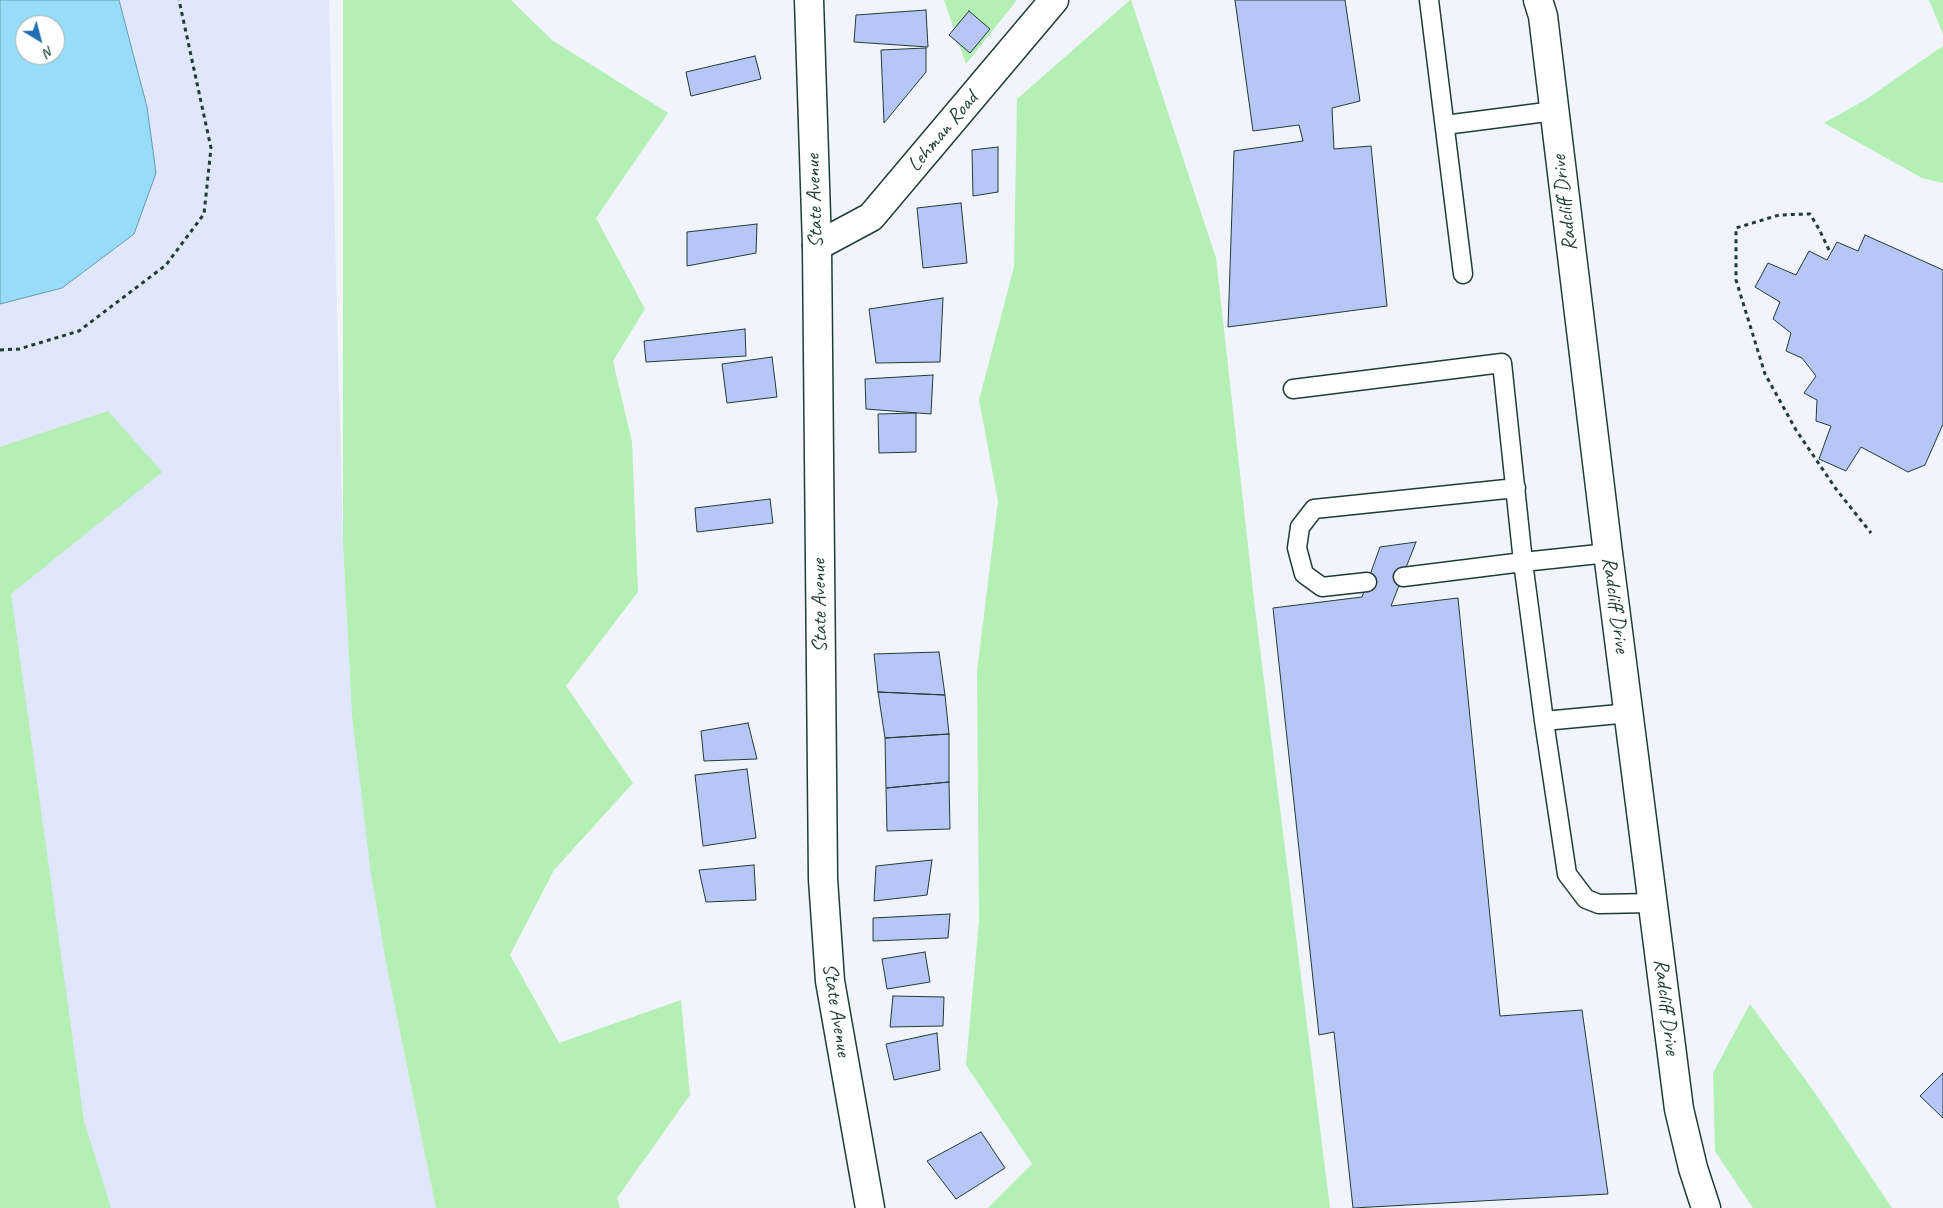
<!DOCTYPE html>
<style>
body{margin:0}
#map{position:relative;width:1943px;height:1208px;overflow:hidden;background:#f1f4fd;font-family:Caveat,sans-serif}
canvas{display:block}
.north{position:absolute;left:15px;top:15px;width:50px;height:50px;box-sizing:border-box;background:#fff;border:1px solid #a5b1ae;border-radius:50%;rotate:143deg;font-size:14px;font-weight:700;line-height:20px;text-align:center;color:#1f3d34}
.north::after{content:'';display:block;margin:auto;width:18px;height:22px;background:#1f6fb2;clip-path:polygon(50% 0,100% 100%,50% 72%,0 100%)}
</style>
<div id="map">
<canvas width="1943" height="1208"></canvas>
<div class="north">N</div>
</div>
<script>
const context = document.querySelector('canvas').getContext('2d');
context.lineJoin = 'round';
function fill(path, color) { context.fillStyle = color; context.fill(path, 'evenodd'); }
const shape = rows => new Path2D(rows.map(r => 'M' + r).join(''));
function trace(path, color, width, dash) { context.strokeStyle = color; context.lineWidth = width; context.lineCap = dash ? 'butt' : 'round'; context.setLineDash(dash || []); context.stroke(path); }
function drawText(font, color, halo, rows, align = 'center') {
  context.font = font + ' Caveat,sans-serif'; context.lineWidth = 4; context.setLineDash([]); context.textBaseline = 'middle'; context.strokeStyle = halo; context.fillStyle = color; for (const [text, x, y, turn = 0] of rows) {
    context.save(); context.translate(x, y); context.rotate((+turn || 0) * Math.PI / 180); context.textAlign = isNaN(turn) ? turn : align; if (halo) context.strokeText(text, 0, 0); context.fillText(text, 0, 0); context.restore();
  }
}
fill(shape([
 [0,0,329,0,343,543,352,716,388,973,436,1208,0,1208],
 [25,25,55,25,55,55,25,55]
]), '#e0e6fb');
fill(shape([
 [343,0,511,0,552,40,668,113,596,218,645,309,613,361,632,442,638,592,566,686,633,783,554,870,510,955,559,1043,681,1000,690,1095,617,1198,620,1208,436,1208,388,973,371,874,352,716,343,543],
 [944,0,1017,0,966,64],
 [1130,0,1131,0,1216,258,1255,609,1330,1208,988,1208,1032,1164,966,1065,979,921,977,671,998,501,979,400,1014,267,1017,99],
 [1929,0,1943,0,1943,34],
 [1943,46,1943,183,1922,178,1824,123,1865,100],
 [108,411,162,472,11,594,84,1121,111,1208,0,1208,0,447],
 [1750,1004,1815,1093,1892,1208,1753,1208,1715,1151,1713,1073]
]), '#b4efb4');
const water = shape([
 [0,0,119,0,147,107,156,173,134,234,62,288,0,304,0,0],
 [25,25,55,25,55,55,25,55,25,25]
]);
fill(water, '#97dcf9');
trace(water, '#679caa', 1);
const building = shape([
 [1235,0,1345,0,1360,101,1332,108,1334,149,1371,146,1387,306,1228,327,1234,151,1303,141,1299,125,1253,131,1235,0],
 [926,10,928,47,854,42,856,15,926,10],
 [969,11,990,29,970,53,949,35,969,11],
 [926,48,926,72,884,123,881,50,926,48],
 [755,56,761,79,691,96,686,72,755,56],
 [998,147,998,192,973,196,972,150,998,147],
 [961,203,967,263,923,268,917,208,961,203],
 [757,224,756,253,687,266,687,232,757,224],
 [1865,235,1943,270,1943,424,1925,465,1908,472,1861,447,1846,471,1819,459,1831,426,1816,421,1817,400,1804,393,1816,376,1802,358,1786,351,1791,333,1773,319,1780,302,1755,287,1768,263,1796,275,1809,251,1827,260,1837,242,1858,251,1865,235],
 [943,298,940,362,876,363,869,309,943,298],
 [745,329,746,356,646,362,644,341,745,329],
 [772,357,777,397,727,403,722,364,772,357],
 [933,375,931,414,866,409,865,379,933,375],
 [916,413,916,452,879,453,878,414,916,413],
 [770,499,773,523,697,532,695,508,770,499],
 [1416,542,1391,606,1458,598,1500,1016,1582,1010,1608,1194,1353,1208,1334,1032,1319,1035,1273,608,1362,597,1380,547,1416,542],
 [939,652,945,695,878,692,874,654,939,652],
 [878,692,945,695,949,734,885,738,878,692],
 [748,723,757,759,704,761,701,731,748,723],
 [949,734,949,782,886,788,885,738,949,734],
 [747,769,756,838,703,846,695,775,747,769],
 [949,782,950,829,887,831,886,788,949,782],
 [932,860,927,895,874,901,876,866,932,860],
 [754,865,756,900,706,902,699,870,754,865],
 [950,914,948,938,873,941,873,918,950,914],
 [925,952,930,982,887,989,882,959,925,952],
 [893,996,944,997,943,1026,890,1027,893,996],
 [937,1033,940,1070,894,1080,886,1044,937,1033],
 [1943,1073,1943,1118,1920,1096,1943,1073],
 [981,1132,1005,1168,956,1199,927,1161,981,1132]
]);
fill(building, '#b8c6f7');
trace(building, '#1f3d34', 1);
const lane = shape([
 [1429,0,1463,274],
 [1445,125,1554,111],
 [1293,389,1502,363,1523,562,1403,577],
 [1608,553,1523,562,1544,721,1567,874,1586,899,1599,904,1653,903],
 [1367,582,1322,587,1304,574,1297,548,1300,527,1314,509,1516,488],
 [1544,721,1630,713]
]);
const street = shape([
 [1538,0,1543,16,1608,553,1679,1109,1693,1168,1706,1208],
 [817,246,871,217,1054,0]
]);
const secondary = shape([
 [809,0,817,246,823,879,830,981,870,1208]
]);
trace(lane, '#1f3d34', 21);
trace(street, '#1f3d34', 31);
trace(secondary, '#1f3d34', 31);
trace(shape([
 [1829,250,1819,229,1810,214,1779,215,1736,228,1736,280,1765,374,1796,430,1836,489,1871,533],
 [0,350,19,349,79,331,166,265,204,214,211,148,179,0]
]), '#1f3d34', 3, [4, 4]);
trace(lane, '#fff', 18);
trace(street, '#fff', 28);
trace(secondary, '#fff', 28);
drawText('21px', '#1f3d34', '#fff', [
 ["Lehman Road",943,132,-50],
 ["State Avenue",815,201,-92],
 ["Radcliff Drive",1565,203,-97],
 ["Radcliff Drive",1615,605,82],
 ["State Avenue",820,606,-91],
 ["Radcliff Drive",1666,1007,83],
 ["State Avenue",836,1010,81]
]);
</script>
